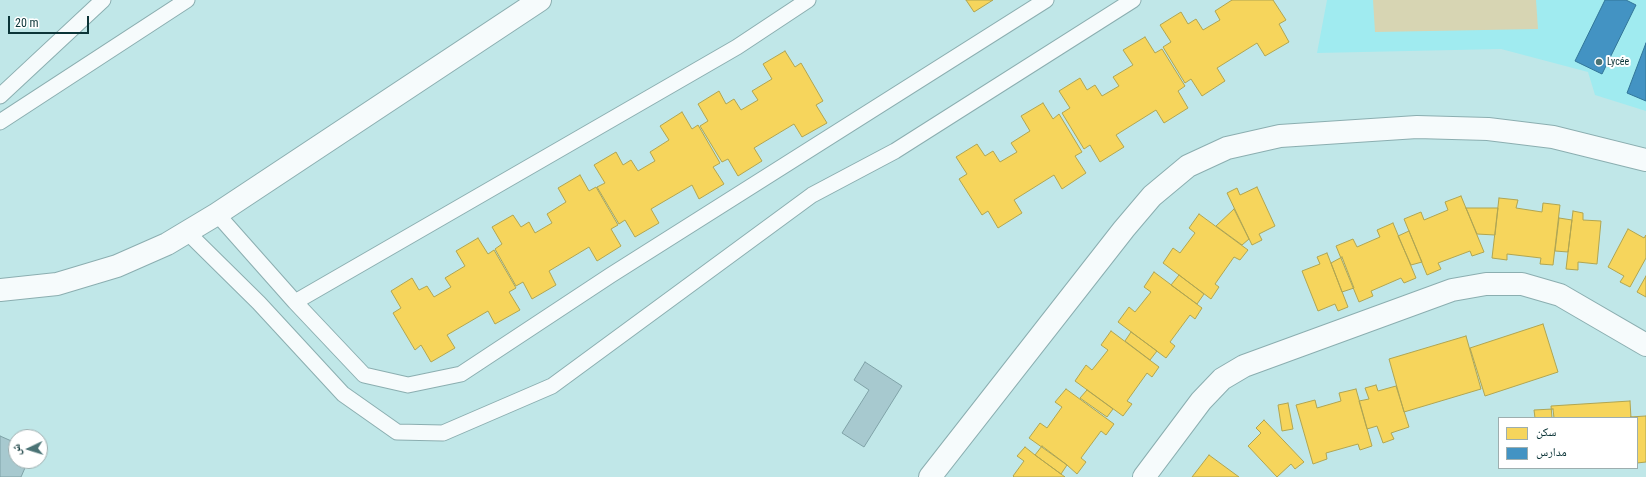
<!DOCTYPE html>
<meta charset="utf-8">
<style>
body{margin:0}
#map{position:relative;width:1646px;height:477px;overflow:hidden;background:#c0e7e8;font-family:"Roboto Condensed","Noto Naskh Arabic",sans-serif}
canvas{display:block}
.legend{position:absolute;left:1498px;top:417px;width:140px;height:52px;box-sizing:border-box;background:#fff;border:1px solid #9daeaf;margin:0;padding:5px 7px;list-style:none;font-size:12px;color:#0b3437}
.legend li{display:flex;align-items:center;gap:8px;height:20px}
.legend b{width:20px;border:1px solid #9daeaf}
.north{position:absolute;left:8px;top:429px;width:40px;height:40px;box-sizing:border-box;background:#fff;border:1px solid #9daeaf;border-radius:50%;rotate:266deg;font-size:11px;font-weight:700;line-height:16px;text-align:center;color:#0b3437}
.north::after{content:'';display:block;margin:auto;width:14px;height:18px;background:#4a7375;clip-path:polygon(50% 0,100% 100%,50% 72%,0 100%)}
.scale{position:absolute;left:8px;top:16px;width:81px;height:18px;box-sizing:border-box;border:2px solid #0b3437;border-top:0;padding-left:5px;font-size:12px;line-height:14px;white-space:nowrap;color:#0b3437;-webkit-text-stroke:3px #fff;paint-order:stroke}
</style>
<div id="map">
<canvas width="1646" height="477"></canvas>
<ul class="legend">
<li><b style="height:11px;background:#f6d55c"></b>سكن</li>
<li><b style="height:11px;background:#4393c3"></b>مدارس</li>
</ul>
<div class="north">ش</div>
<div class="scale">20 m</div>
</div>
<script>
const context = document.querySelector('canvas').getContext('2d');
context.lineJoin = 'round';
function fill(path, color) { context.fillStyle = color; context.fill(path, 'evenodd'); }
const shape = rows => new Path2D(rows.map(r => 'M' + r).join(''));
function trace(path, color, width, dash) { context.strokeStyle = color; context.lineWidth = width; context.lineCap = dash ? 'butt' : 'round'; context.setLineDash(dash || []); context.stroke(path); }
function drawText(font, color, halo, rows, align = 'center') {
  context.font = font + ' "Roboto Condensed",sans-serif'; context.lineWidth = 4; context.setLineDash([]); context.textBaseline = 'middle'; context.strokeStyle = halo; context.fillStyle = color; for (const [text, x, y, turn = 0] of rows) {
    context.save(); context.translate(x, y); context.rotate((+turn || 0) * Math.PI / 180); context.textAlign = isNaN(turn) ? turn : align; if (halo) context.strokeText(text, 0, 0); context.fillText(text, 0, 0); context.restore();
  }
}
fill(shape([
 [1327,0,1646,0,1646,111,1595,95,1588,72,1501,49,1317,53]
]), '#a0ebf0');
fill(shape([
 [1373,0,1536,0,1538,29,1375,32]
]), '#d7d5b3');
const homes = shape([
 [966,0,993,0,974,12,966,0],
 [1232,0,1273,0,1286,20,1279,24,1289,42,1265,56,1257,43,1217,68,1225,81,1202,96,1191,79,1185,83,1163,47,1171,42,1160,25,1181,12,1188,24,1196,19,1203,30,1220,20,1215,11,1232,0],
 [1145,37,1155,53,1162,49,1185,86,1178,91,1188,108,1164,123,1156,110,1116,135,1124,147,1100,162,1090,145,1084,149,1062,113,1070,108,1059,91,1080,78,1087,90,1095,85,1102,96,1119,86,1113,77,1133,65,1123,50,1145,37],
 [785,51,795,67,801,63,823,101,816,105,827,123,802,137,794,124,754,148,762,161,738,176,728,159,722,162,700,126,708,121,698,104,719,91,726,104,734,99,741,110,758,100,752,91,772,79,763,64,785,51],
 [1043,103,1053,119,1059,114,1082,152,1075,156,1086,173,1062,189,1054,175,1014,200,1022,213,998,228,988,211,982,215,959,179,967,174,956,157,977,144,985,156,993,151,1000,162,1017,152,1011,143,1030,131,1021,116,1043,103],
 [682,112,692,129,698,125,720,163,713,167,724,184,699,199,692,185,651,209,659,223,635,237,625,220,619,224,597,187,605,183,594,165,616,152,623,165,631,160,638,171,655,161,650,152,669,140,660,126,682,112],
 [580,175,589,191,596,187,618,225,611,229,621,246,597,261,589,247,549,271,556,285,532,299,523,282,516,286,495,249,502,244,492,227,513,215,521,227,529,222,535,233,552,223,547,214,566,202,558,188,580,175],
 [1257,187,1275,226,1259,234,1262,240,1252,245,1227,193,1237,188,1240,195,1257,187],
 [1461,196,1484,252,1472,256,1470,251,1438,263,1441,269,1427,275,1404,219,1421,212,1424,220,1448,210,1445,202,1461,196],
 [1499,198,1518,200,1516,208,1542,212,1543,203,1560,205,1553,265,1540,264,1541,258,1507,254,1507,260,1492,258,1499,198],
 [1466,208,1498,208,1495,235,1477,234,1466,208],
 [1234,209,1249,239,1242,245,1216,226,1234,209],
 [1573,211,1583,213,1583,220,1601,221,1597,264,1578,262,1578,270,1566,269,1573,211],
 [1199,214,1248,250,1240,260,1234,257,1215,284,1219,287,1211,299,1163,263,1173,248,1180,253,1195,233,1189,228,1199,214],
 [1559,218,1572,220,1568,252,1555,251,1559,218],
 [1393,223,1416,278,1404,283,1401,278,1371,291,1373,296,1359,302,1336,246,1353,239,1357,247,1380,237,1377,230,1393,223],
 [1628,229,1644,238,1646,235,1646,258,1630,287,1620,282,1624,276,1608,267,1628,229],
 [1409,231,1422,262,1411,265,1398,236,1409,231],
 [478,238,488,254,494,250,516,288,509,292,520,310,495,324,488,311,447,335,455,348,431,362,421,345,415,350,393,313,401,308,391,291,412,278,419,290,427,286,434,297,451,287,445,278,465,266,456,251,478,238],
 [1327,253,1348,307,1338,311,1335,304,1318,311,1302,271,1320,264,1317,257,1327,253],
 [1342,257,1354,288,1342,292,1331,263,1342,257],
 [1154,272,1202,308,1195,319,1190,315,1170,342,1175,346,1166,358,1118,322,1129,307,1135,312,1151,292,1144,287,1154,272],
 [1179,275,1204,294,1197,304,1171,285,1179,275],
 [1646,276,1646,297,1637,292,1646,276],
 [1543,324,1558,372,1485,396,1470,348,1543,324],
 [1111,331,1159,367,1152,377,1147,373,1127,401,1132,404,1123,416,1075,381,1086,365,1092,370,1108,350,1101,345,1111,331],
 [1131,332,1157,351,1150,360,1125,341,1131,332],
 [1466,336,1481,389,1404,412,1389,359,1466,336],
 [1376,385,1378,391,1396,386,1409,427,1391,433,1394,439,1383,443,1377,426,1367,429,1359,401,1369,399,1365,388,1376,385],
 [1066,389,1114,424,1106,435,1101,431,1081,458,1086,462,1077,474,1067,465,1029,438,1040,423,1047,428,1062,407,1055,402,1066,389],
 [1356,389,1372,446,1360,450,1358,444,1326,453,1327,459,1313,464,1296,405,1315,400,1317,408,1341,401,1339,393,1356,389],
 [1087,390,1113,409,1107,417,1080,398,1087,390],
 [1630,401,1631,418,1552,418,1551,406,1630,401],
 [1288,403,1293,429,1282,431,1278,405,1288,403],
 [1553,409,1554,418,1535,418,1534,410,1553,409],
 [1646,416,1646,462,1637,463,1637,418,1630,417,1646,416],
 [1264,420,1304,462,1295,469,1291,464,1277,477,1248,446,1261,433,1256,428,1264,420],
 [1042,446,1067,465,1061,474,1035,455,1042,446],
 [1025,447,1035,455,1065,477,1014,477,1013,476,1024,461,1017,456,1025,447],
 [1209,455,1239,477,1192,477,1209,455]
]);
fill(homes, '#f6d55c');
trace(homes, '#b0a551', 1);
const schools = shape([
 [1605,0,1626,0,1636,5,1602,74,1575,61,1605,0],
 [1646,43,1646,101,1627,93,1646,43]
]);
fill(schools, '#4393c3');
trace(schools, '#327699', 1);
const building = shape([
 [865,362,902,386,864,447,842,433,869,390,854,380,865,362],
 [0,436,16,443,16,461,28,461,21,477,0,477,0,436]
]);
fill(building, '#a7c9cf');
trace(building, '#7fa2a7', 1);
const service = shape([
 [0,96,103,0],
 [0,122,187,0],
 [217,214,295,302,364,375,408,385,461,374,611,275,1046,0],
 [187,232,259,303,343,394,397,432,443,433,552,386,812,195,895,151,1133,0],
 [295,302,737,47,808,0]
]);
const minor = shape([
 [0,290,57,284,117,266,167,244,217,214,540,0],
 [930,477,1124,229,1152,196,1188,166,1227,148,1280,136,1417,127,1488,129,1553,137,1646,160],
 [1144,477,1201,401,1222,379,1244,366,1452,290,1486,284,1522,284,1560,295,1646,345]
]);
trace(service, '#8baeb0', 17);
trace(minor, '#8baeb0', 24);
trace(service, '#f6fbfc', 15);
trace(minor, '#f6fbfc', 22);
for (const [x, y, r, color] of [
 [1599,62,4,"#4a7375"]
]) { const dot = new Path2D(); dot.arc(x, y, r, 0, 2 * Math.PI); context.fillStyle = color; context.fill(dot); trace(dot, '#fff', 1.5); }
drawText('10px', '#0b3437', '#fff', [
 ["Lycée",1607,62]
], 'left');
</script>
